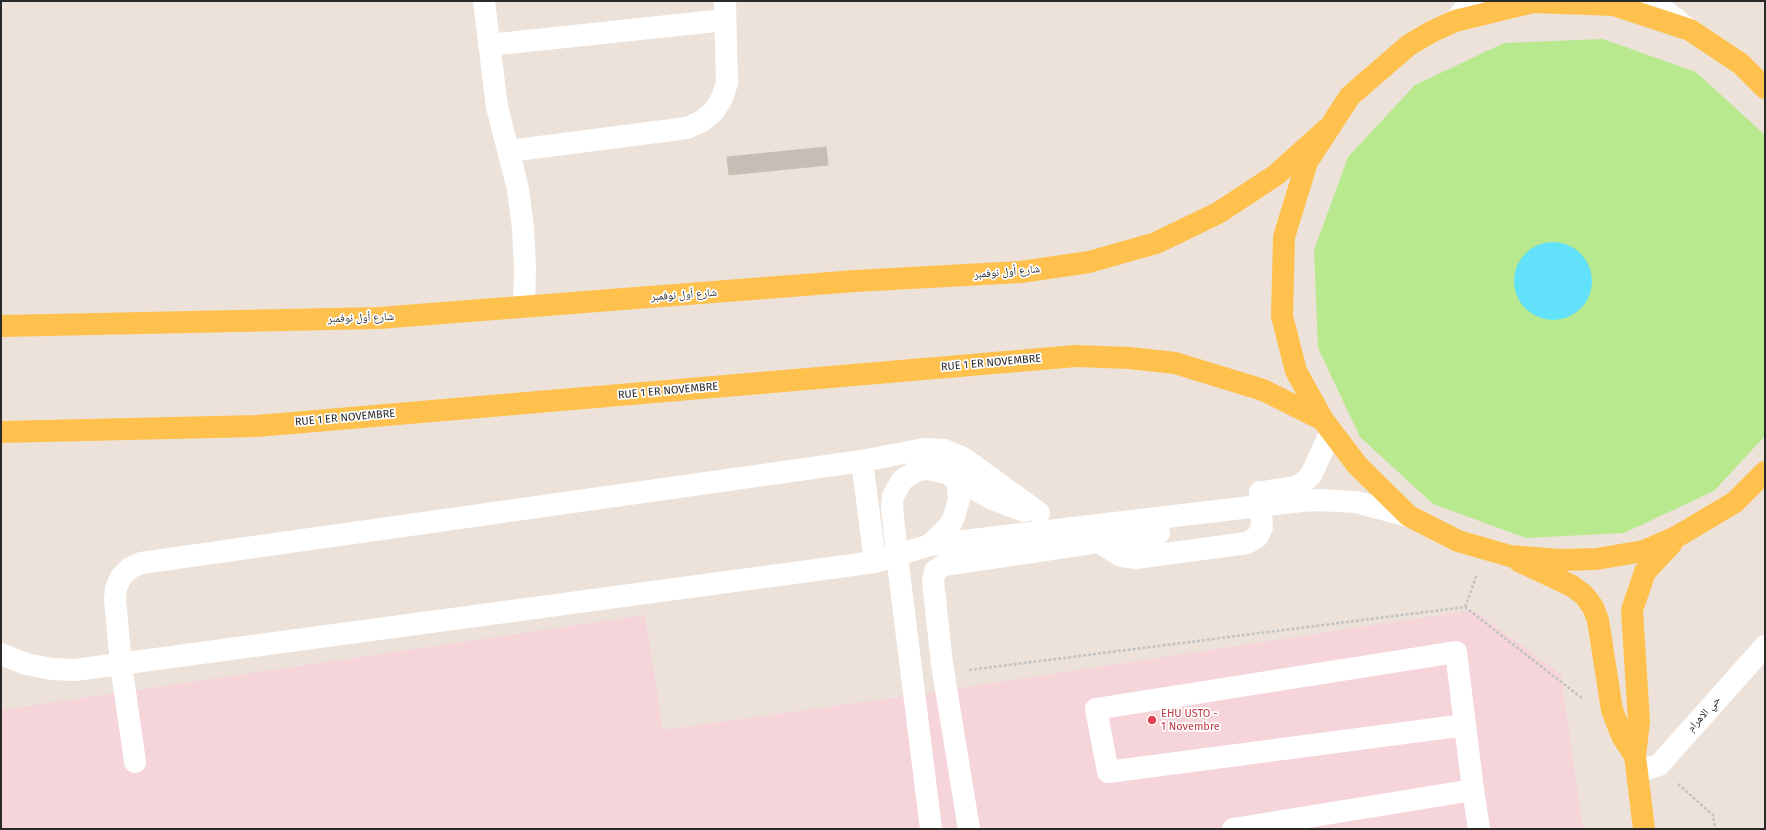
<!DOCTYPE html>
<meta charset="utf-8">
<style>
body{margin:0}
#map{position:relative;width:1766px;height:830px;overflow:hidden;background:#ede2d9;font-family:"Fira Sans",sans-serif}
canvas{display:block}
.frame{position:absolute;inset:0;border:2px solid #292929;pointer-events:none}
</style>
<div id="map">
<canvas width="1766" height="830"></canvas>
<div class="frame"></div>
</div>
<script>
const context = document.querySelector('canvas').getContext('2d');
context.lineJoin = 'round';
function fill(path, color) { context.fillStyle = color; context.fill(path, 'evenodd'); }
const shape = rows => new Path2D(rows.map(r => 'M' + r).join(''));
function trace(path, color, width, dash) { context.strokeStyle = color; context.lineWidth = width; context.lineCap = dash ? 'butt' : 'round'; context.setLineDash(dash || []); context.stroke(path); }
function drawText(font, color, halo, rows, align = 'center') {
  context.font = font + ' "Fira Sans","Noto Naskh Arabic",sans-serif'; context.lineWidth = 3.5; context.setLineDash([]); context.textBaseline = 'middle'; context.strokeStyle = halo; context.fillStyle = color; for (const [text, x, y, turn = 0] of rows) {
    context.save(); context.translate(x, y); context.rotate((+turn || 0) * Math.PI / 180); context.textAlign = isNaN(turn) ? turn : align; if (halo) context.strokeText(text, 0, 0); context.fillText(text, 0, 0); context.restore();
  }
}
fill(shape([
 [1473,610,1561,674,1583,829,1,829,1,710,645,615,663,730,920,694]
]), '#f5d5da');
fill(shape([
 [1603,39,1696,72,1765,135,1765,436,1714,491,1624,533,1526,538,1433,504,1360,437,1318,348,1314,250,1348,157,1415,85,1504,43]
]), '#b8e98f');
fill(shape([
 '1514 281a39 39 0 1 1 78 0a39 39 0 1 1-78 0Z'
]), '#61e2fa');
const building = shape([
 [826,147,828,165,729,175,727,157,826,147]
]);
fill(building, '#c4beb5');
trace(building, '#c8beb3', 1);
trace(shape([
 [1465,607,1477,574],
 [969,670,1465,607,1583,699],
 [1678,784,1713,815,1715,829]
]), '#c3c3c3', 2.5, [3, 2]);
trace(shape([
 [484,1,497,107,518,189,523,228,525,267,524,307],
 [1653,1,1687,28],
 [1455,21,1471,1],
 [489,45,725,20],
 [509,151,687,128,702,121,714,111,722,98,727,83,725,1],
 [862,461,875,562],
 [1269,491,1297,487,1305,481,1311,475,1331,432],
 [1099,542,1121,556,1136,558,1247,543,1257,537,1262,527,1260,492],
 [930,545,950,525,954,517,959,499,957,481],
 [1,654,26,664,52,669,75,670,875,562,930,545,1301,501,1319,500,1356,502,1409,516],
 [135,762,121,664,115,600,116,588,121,577,130,568,141,563,862,461,924,449,944,450,963,458,1039,513],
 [1637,772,1659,765,1765,646],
 [1473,790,1479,829],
 [931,829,897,556,892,506,893,496,902,480,918,470,928,469,946,473,992,499,1024,511],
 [969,829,942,664,933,581,935,571,944,565,1159,533],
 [1233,829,1473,790,1465,725,1456,652,1096,709,1108,772,1465,725]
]), '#fff', 22);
trace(shape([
 [1765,88,1741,64,1690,30,1614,5,1533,2,1455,21,1431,32,1409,45,1350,96,1307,162,1284,237,1282,316,1296,371,1323,420,1357,465,1409,516,1458,541,1510,556,1560,560,1596,559,1644,551,1678,536,1735,502,1765,472],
 [1,326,379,318,855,281,1021,272,1089,262,1156,243,1218,213,1276,175,1327,129],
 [1,432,257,426,1076,356,1129,358,1175,363,1263,390,1323,420],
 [1519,561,1572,586,1584,595,1593,607,1598,620,1612,710,1622,736,1635,756],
 [1644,829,1635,756,1639,722,1632,610,1645,572,1672,543]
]), '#fec14d', 22);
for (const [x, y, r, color] of [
 [1152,720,5,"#e0444e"]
]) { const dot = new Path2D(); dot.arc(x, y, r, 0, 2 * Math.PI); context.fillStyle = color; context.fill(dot); trace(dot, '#fff', 1.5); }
drawText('11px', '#292929', '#fff', [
 ["شارع أول نوفمبر",1007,272,-5],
 ["شارع أول نوفمبر",684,295,-4],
 ["شارع أول نوفمبر",361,318,-2],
 ["RUE 1 ER NOVEMBRE",991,363,-5],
 ["RUE 1 ER NOVEMBRE",668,391,-5],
 ["RUE 1 ER NOVEMBRE",345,418,-5],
 ["حي الاهرام",1704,714,-48]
]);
drawText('11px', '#be3a42', '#fff', [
 ["EHU USTO -",1161,714],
 ["1 Novembre",1161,727]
], 'left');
</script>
